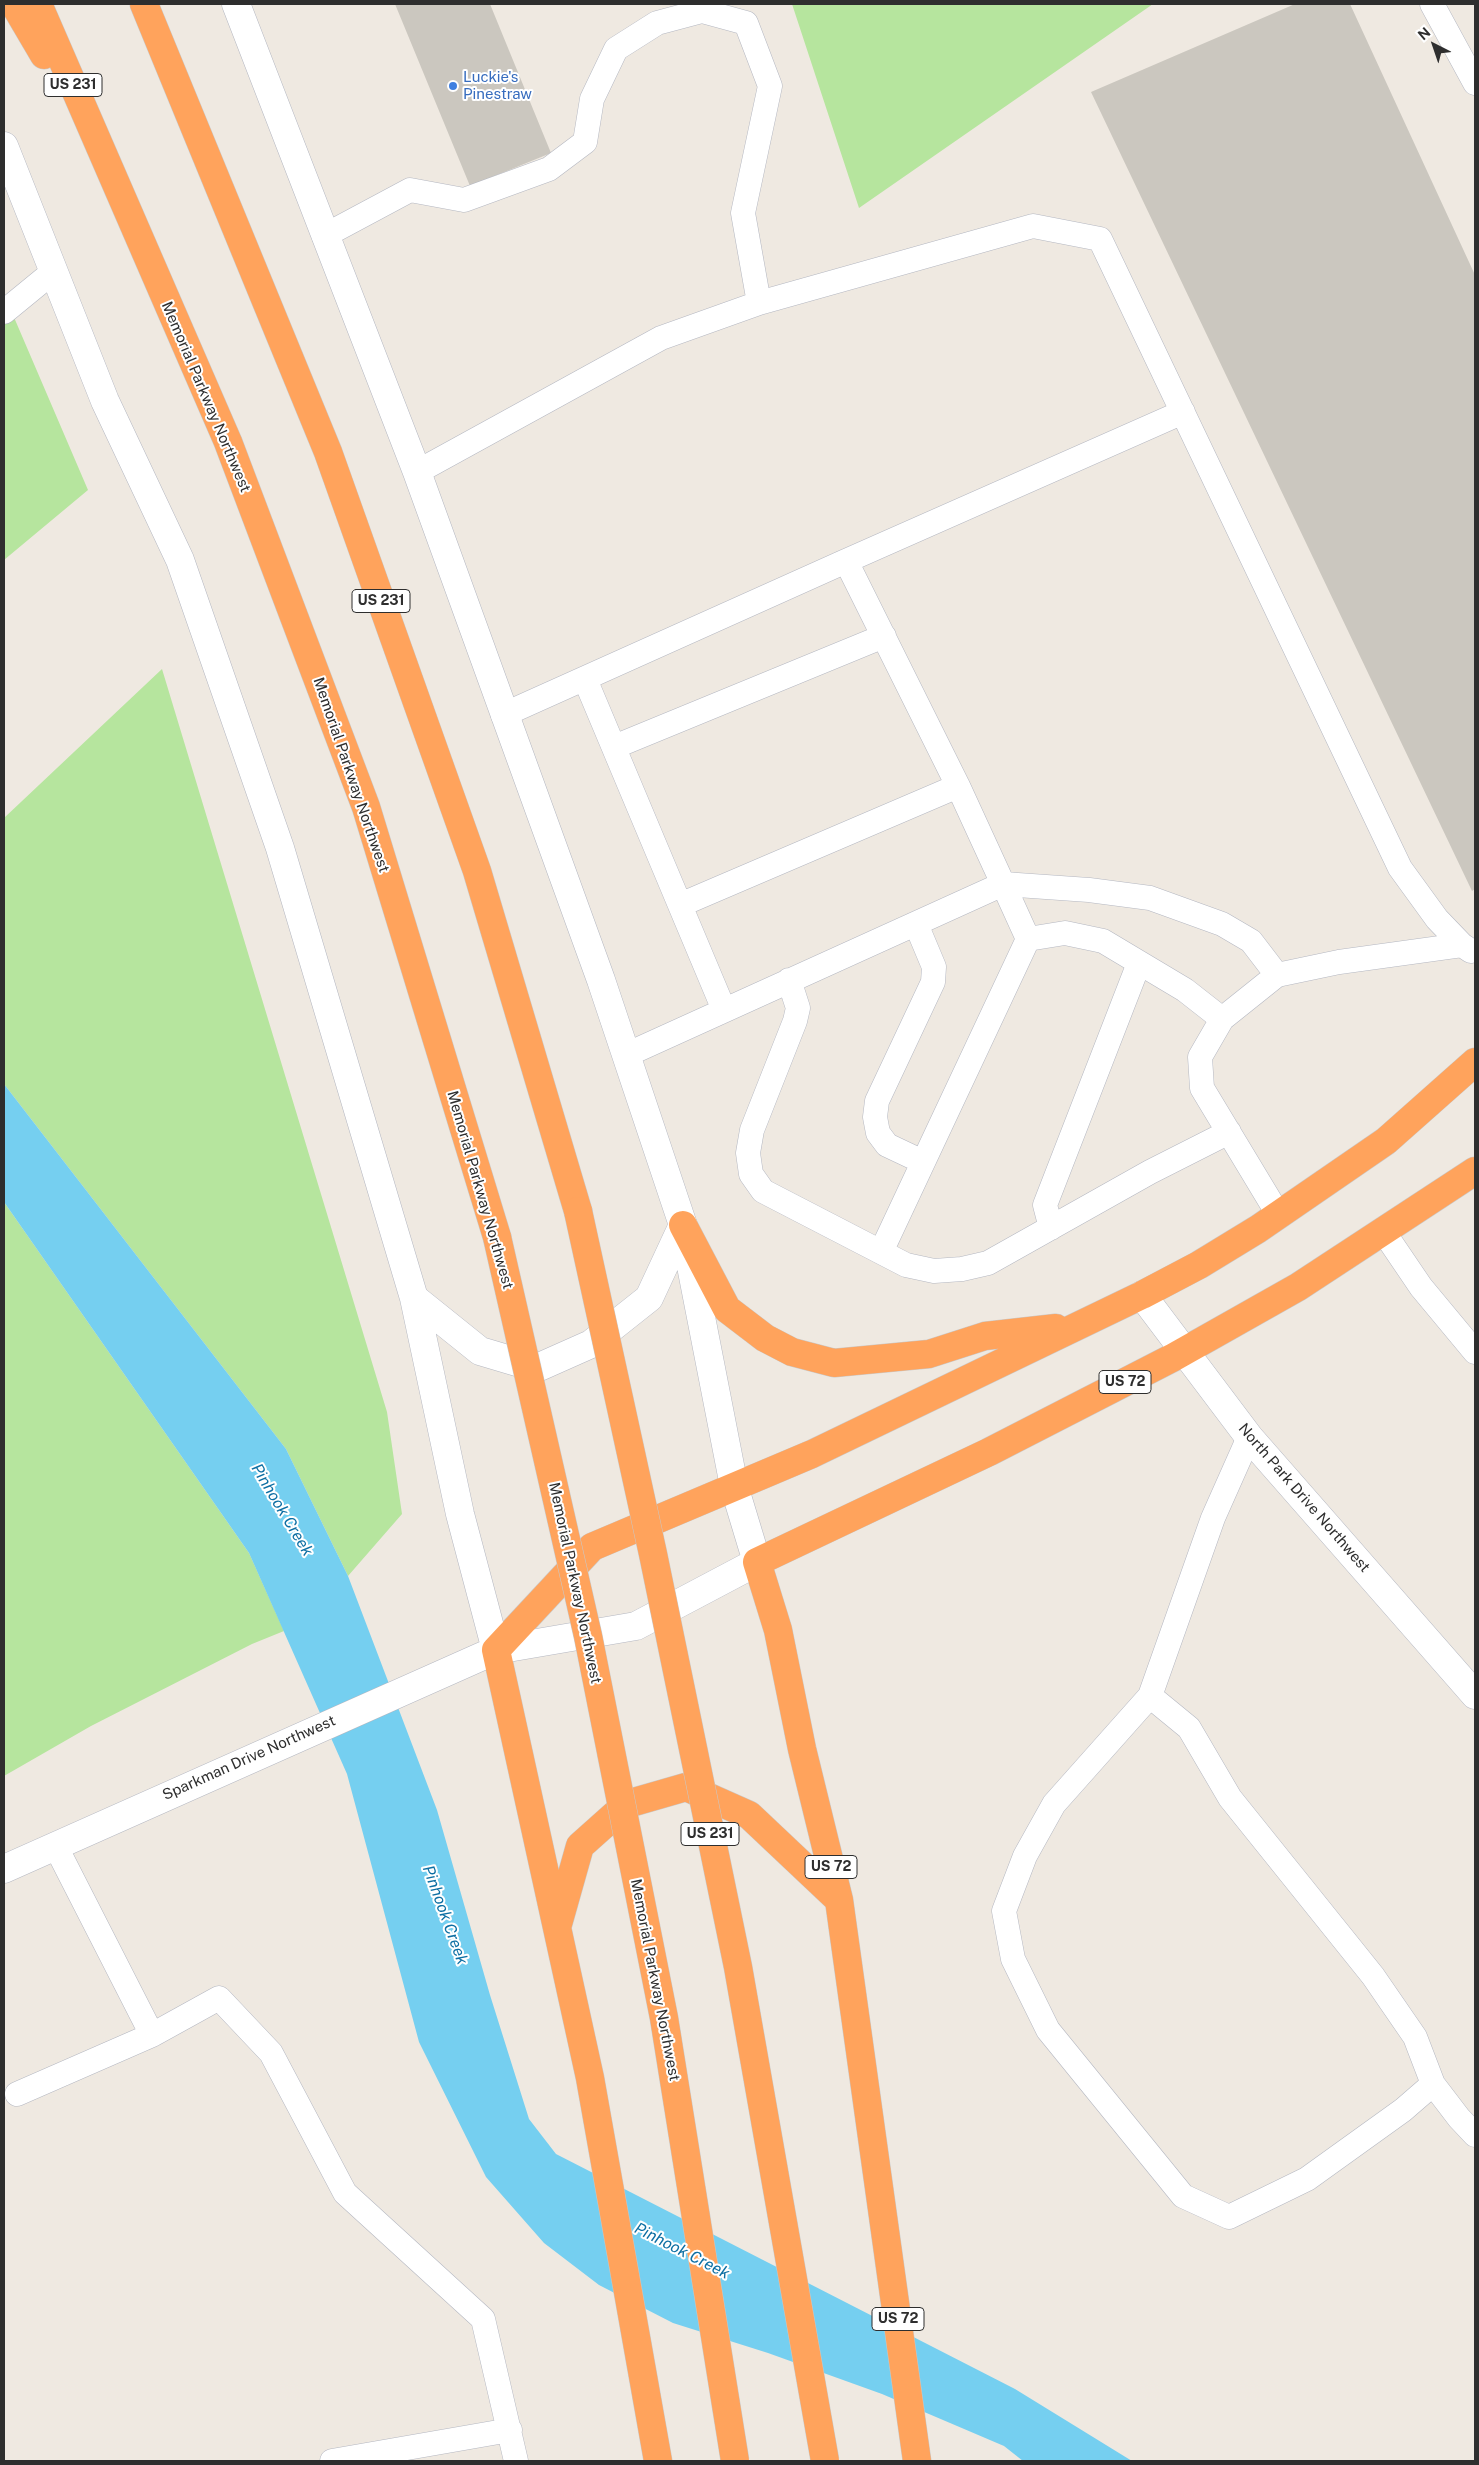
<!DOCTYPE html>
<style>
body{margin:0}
#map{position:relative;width:1479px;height:2465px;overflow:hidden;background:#efe9e1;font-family:"Public Sans",sans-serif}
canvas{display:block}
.frame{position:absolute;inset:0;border:5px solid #2e2e2e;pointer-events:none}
.north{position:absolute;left:1409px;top:20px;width:50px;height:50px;-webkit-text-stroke:4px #fff;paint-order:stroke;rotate:319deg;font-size:14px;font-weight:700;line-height:20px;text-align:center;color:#2e2e2e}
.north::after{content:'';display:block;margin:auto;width:18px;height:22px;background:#2e2e2e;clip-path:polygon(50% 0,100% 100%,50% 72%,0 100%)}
</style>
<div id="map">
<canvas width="1479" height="2465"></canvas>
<div class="frame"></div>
<div class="north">N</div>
</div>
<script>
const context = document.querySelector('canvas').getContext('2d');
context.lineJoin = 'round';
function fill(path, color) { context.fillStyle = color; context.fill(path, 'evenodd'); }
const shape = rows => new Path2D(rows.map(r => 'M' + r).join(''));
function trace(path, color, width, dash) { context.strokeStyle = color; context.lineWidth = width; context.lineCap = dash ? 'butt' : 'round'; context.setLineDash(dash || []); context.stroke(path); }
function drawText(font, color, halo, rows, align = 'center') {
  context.font = font + ' "Public Sans",sans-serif'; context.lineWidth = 4; context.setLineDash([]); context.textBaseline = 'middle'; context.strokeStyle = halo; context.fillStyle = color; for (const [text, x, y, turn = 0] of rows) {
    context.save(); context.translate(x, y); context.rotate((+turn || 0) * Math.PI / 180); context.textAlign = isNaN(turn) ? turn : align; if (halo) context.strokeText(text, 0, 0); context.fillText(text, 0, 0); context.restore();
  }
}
fill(shape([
 [792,4,1153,4,859,208],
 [4,294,88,490,4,560],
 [162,669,387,1412,402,1514,348,1576,286,1449,4,1084,4,818],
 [4,1202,249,1553,284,1631,252,1644,91,1726,4,1776]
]), '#b6e59e');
fill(shape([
 [4,1084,286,1449,348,1576,437,1810,490,1995,529,2119,556,2154,1015,2389,1132,2461,1023,2461,1004,2446,882,2394,768,2353,673,2323,599,2285,544,2243,486,2177,419,2042,347,1774,249,1553,4,1202]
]), '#75cff0');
fill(shape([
 [395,4,490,4,551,153,470,186],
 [1295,4,1350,4,1475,275,1475,889,1472,891,1091,92]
]), '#cbc7bf');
const lane = shape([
 [1432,4,1475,83],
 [324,236,410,190,464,200,549,169,585,142,592,99,616,49,657,23,702,11,746,23,770,86,743,213,759,303],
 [4,312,54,271],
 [417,472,661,338,759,303,1033,226,1100,239,1400,868,1437,919,1462,945],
 [846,561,1183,412],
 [585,679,724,1010],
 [503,715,846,561,958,786,1003,884,1089,890,1150,898,1222,924,1251,941,1277,975],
 [614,747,884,636],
 [680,905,958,786],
 [916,924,934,967,933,982,877,1101,875,1117,878,1133,887,1145,923,1162],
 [789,980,798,1008,795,1021,752,1130,748,1153,751,1174,763,1191,906,1265,934,1271,962,1269,988,1263,1150,1172,1229,1132],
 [626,1055,1003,884,1028,939,1065,933,1103,941,1185,990,1222,1019],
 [1278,1214,1202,1088,1200,1057,1222,1019,1277,975,1339,962,1462,945,1471,951],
 [1051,1228,1045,1205,1139,963],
 [1383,1231,1421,1287,1475,1352],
 [881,1252,1028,939],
 [1249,1437,1213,1518,1150,1696,1054,1804,1025,1856,1004,1911,1013,1959,1048,2030,1183,2196,1229,2217,1307,2179,1403,2110,1433,2084],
 [1150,1696,1189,1728,1230,1798,1373,1976,1415,2037,1433,2084,1459,2118,1475,2135],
 [152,2035,219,1998,271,2053,345,2193,483,2319,516,2461],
 [17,2094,152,2035,55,1845],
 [332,2461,510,2430]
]);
const street = shape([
 [1142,1295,1249,1437,1475,1695]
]);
const secondary = shape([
 [4,146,105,401,180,560,280,848,414,1298,460,1514,496,1650],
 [414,1298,480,1351,537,1368,591,1344,649,1298,683,1225],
 [4,1869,496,1650,636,1626,757,1562,734,1486,683,1225,601,980,417,472,236,4]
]);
const highway = shape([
 [14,4,44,55],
 [38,4,228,442,366,807,497,1237],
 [144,4,328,452,477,871,578,1211],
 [683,1225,727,1309,765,1338,792,1352,834,1363,929,1354,985,1336,1056,1328],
 [558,1924,580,1846,627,1804,686,1787,749,1815,839,1900],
 [658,2461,590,2078,496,1650,592,1547,812,1454,1142,1295,1199,1265,1258,1229,1386,1141,1475,1062],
 [917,2461,839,1900,802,1749,778,1630,757,1562,989,1452,1174,1357,1298,1287,1475,1171]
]);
trace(lane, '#b4b7c1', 25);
trace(street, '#b4b7c1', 29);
trace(secondary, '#b4b7c1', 29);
trace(highway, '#c9c9c9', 29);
trace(lane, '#fff', 24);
trace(street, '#fff', 28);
trace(secondary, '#fff', 28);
trace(highway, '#ffa35c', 28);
const highwayBridge = shape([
 [578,1211,653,1554,738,1967,825,2461],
 [497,1237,588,1636,664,2018,735,2461]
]);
trace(highwayBridge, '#c9c9c9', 29, []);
trace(highwayBridge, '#ffa35c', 28);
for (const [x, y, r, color] of [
 [453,86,5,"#3f7fe0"]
]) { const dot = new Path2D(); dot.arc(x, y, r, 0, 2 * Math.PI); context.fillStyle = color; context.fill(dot); trace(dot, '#fff', 2); }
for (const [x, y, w] of [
 [73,85,58],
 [381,601,58],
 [1125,1382,52],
 [710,1834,58],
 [831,1867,52],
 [898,2319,52]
]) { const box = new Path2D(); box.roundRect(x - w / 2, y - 11.5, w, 23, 4); context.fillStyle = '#fff'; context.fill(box); trace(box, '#2e2e2e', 1); }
drawText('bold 14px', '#2e2e2e', null, [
 ["US 231",73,85],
 ["US 231",381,601],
 ["US 72",1125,1382],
 ["US 231",710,1834],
 ["US 72",831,1867],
 ["US 72",898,2319]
]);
drawText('15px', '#366cbe', '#fff', [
 ["Luckie's",463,77],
 ["Pinestraw",463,94]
], 'left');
drawText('15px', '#2e2e2e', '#fff', [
 ["Memorial Parkway Northwest",206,397,67],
 ["Memorial Parkway Northwest",351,775,71],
 ["Memorial Parkway Northwest",480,1190,74],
 ["North Park Drive Northwest",1304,1498,49],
 ["Memorial Parkway Northwest",575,1583,78],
 ["Sparkman Drive Northwest",249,1758,-24],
 ["Memorial Parkway Northwest",655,1980,79]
]);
drawText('italic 16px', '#0d6fa3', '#fff', [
 ["Pinhook Creek",282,1510,59],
 ["Pinhook Creek",445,1915,70],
 ["Pinhook Creek",682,2251,27]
]);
</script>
